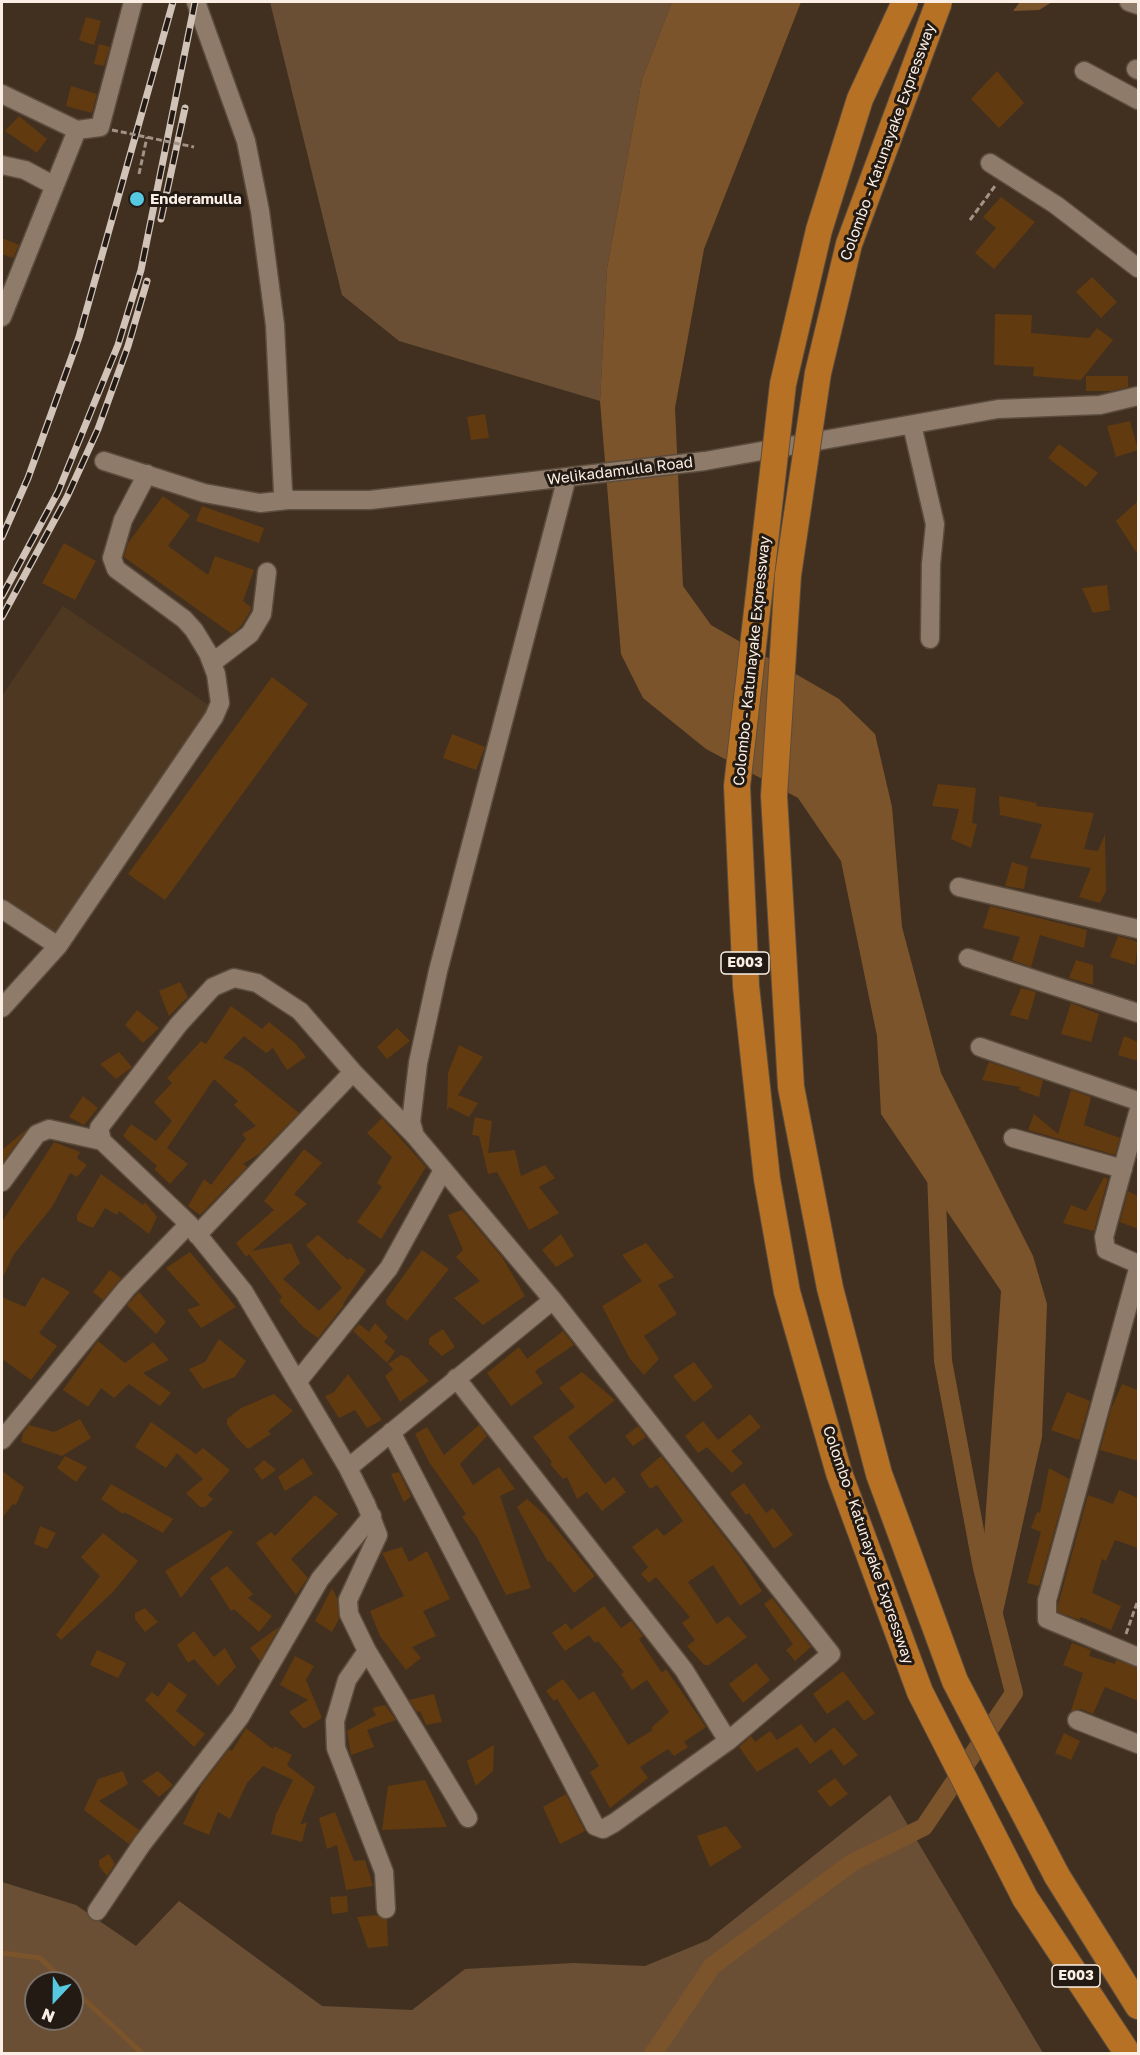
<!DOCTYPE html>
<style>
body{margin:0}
#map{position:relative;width:1140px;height:2055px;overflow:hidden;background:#413020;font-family:"Golos Text",sans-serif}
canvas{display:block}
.frame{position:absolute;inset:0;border:3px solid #fbefe5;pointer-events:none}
.north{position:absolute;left:24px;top:1971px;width:60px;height:60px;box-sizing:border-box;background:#221a13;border:2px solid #796f67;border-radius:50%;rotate:202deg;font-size:16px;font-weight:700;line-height:24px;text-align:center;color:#fbefe5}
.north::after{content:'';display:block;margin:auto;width:21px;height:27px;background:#56c9e1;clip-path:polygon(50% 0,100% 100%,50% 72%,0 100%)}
</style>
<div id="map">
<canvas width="1140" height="2055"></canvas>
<div class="frame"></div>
<div class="north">N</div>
</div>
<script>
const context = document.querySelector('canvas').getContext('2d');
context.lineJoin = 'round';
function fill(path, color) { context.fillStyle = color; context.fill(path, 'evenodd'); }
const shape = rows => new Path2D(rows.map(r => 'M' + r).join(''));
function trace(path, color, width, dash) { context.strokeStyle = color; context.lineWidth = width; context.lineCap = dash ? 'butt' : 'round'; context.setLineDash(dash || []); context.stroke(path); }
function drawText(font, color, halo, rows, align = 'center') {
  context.font = font + ' "Golos Text",sans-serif'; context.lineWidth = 6; context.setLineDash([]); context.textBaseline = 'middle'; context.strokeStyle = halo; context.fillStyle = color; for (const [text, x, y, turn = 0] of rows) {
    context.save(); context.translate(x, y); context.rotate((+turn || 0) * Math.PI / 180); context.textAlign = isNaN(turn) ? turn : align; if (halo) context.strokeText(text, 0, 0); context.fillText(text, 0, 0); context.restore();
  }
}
fill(shape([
 [63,606,210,706,51,938,2,904,2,696]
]), '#4e3822');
fill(shape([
 [270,2,672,2,642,79,607,268,600,401,399,341,342,295],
 [890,1795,1043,2053,2,2053,2,1882,76,1905,136,1946,179,1901,322,2006,412,2010,465,1969,573,1963,645,1966,708,1940],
 [36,1983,72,1983,72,2019,36,2019]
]), '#6a4f35');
fill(shape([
 [672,2,801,2,704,249,675,408,683,586,711,625,839,699,875,734,892,807,902,927,941,1073,1033,1256,1047,1304,1042,1437,1001,1621,982,1568,1001,1291,881,1114,877,1036,841,861,798,798,706,749,643,698,621,654,600,401,607,268,642,79],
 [1020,2,1052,2,1039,10,1013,11]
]), '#7c542c');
trace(shape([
 [2,1953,40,1958,67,1983],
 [72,1988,143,2054]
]), '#7c542c', 5);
trace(shape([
 [653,2054,712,1966,853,1862,924,1827,1014,1693,982,1568,943,1361,936,1172]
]), '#7c542c', 18);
fill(shape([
 [86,17,101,21,94,45,79,40],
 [99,44,110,47,104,66,94,64],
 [997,71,1024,103,999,128,971,99],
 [71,86,97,94,92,113,66,106],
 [19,116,47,139,37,153,5,131],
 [1001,197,1035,222,994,269,975,253,996,228,983,217],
 [2,238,19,245,13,258,2,254],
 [1092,277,1117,302,1101,318,1076,292],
 [995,314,1032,315,1031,333,1089,338,1097,328,1113,340,1081,380,1033,376,1034,367,994,365],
 [1086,376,1128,376,1128,387,1111,391,1086,391],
 [485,414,489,438,471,440,467,417],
 [1130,421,1138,450,1116,457,1107,426],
 [1059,444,1098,473,1086,487,1048,458],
 [163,496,190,515,168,546,208,575,215,556,254,570,243,601,251,607,251,610,241,626,232,634,124,557,128,543],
 [1138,501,1138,555,1116,521],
 [202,506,264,528,259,543,196,521],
 [64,543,96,561,75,600,42,583],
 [1107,585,1110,610,1093,613,1082,588],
 [272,677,308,704,165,900,128,874],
 [452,734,485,747,476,770,443,758],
 [938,784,976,788,972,823,977,824,971,848,951,839,959,809,932,806],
 [999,796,1037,803,1036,806,1094,813,1084,849,1098,851,1105,834,1106,891,1100,903,1079,897,1091,868,1030,858,1042,824,1000,815],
 [1012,862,1028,867,1024,889,1005,886],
 [990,906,1087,930,1084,948,1040,935,1031,967,1012,960,1020,937,983,928],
 [1118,936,1138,942,1135,965,1110,957],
 [1076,960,1093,965,1093,985,1069,978],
 [180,982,188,997,169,1016,159,991],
 [1021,988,1036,992,1028,1020,1010,1015],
 [1071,1003,1099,1014,1091,1042,1061,1034],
 [231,1006,262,1029,269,1022,295,1043,306,1057,287,1070,273,1048,266,1053,244,1036,223,1058,242,1067,299,1113,259,1154,243,1164,247,1167,200,1215,188,1206,204,1179,211,1185,246,1139,242,1134,256,1126,234,1105,238,1101,214,1079,167,1148,188,1164,170,1184,154,1169,157,1166,123,1136,131,1124,156,1141,172,1121,154,1102,172,1083,167,1078,201,1041,206,1044],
 [137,1010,159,1028,143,1043,125,1025],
 [397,1028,410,1041,387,1059,377,1047],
 [1124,1036,1138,1042,1138,1061,1118,1055],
 [459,1045,483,1057,458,1095,478,1103,469,1117,449,1107,447,1110,448,1073],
 [119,1052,132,1067,116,1079,100,1064],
 [989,1062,1043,1080,1039,1097,1019,1090,1020,1087,982,1080],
 [1071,1090,1091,1097,1084,1125,1120,1138,1115,1155,1028,1130,1034,1114,1058,1134],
 [83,1096,98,1108,84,1125,69,1117],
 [475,1117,492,1121,488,1153,515,1150,521,1176,545,1165,555,1178,539,1187,559,1213,529,1230,497,1172,488,1174,479,1136,472,1135],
 [382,1118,426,1167,381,1239,357,1222,382,1187,377,1183,392,1157,367,1133],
 [27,1129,2,1164,2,1150],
 [54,1142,80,1152,77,1158,87,1165,77,1177,70,1173,52,1207,14,1254,2,1279,2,1222],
 [304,1149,322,1163,294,1194,307,1204,252,1251,291,1243,300,1263,283,1279,319,1311,342,1288,306,1245,318,1235,348,1260,350,1258,366,1270,343,1304,344,1305,318,1338,304,1328,279,1301,282,1297,249,1254,246,1257,236,1243,274,1210,264,1201],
 [101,1174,143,1205,145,1202,157,1217,149,1234,119,1211,117,1215,105,1208,93,1228,77,1221,77,1215],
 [1104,1177,1108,1179,1094,1231,1063,1223,1071,1205,1086,1211],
 [1128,1191,1138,1196,1138,1229,1120,1222],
 [462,1210,502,1257,525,1296,483,1325,454,1298,480,1281,456,1257,463,1250,448,1215],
 [561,1234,574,1256,556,1267,542,1250],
 [646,1243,674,1277,658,1285,677,1314,644,1336,659,1359,644,1375,630,1359,602,1306,642,1281,622,1255],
 [422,1250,449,1269,407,1321,387,1305,386,1300],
 [190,1252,236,1307,201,1328,187,1310,200,1305,166,1268],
 [110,1270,121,1278,103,1300,93,1292],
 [42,1277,70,1292,39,1333,57,1346,31,1380,2,1359,2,1297,25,1307],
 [139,1292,166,1322,156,1334,127,1305],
 [375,1323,388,1337,384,1342,395,1351,387,1363,353,1331,359,1324,369,1332],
 [443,1329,455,1347,442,1356,429,1344,429,1338],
 [563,1331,574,1345,535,1371,543,1383,511,1406,487,1373,519,1347,527,1359],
 [219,1339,246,1361,235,1377,203,1389,189,1369,205,1362],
 [98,1341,125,1363,153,1342,169,1360,143,1373,171,1393,160,1406,129,1384,114,1398,101,1388,88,1407,63,1390],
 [401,1355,408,1358,429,1381,400,1402,385,1376,393,1369,388,1364],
 [694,1362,713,1387,694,1402,673,1376],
 [582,1372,615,1400,568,1437,605,1484,614,1477,626,1492,602,1511,587,1492,577,1499,567,1477,563,1479,550,1464,552,1462,533,1437,575,1407,559,1388],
 [348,1374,382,1420,367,1428,355,1410,339,1418,325,1396,334,1392],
 [1122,1384,1138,1390,1138,1461,1100,1450,1111,1409],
 [1067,1392,1090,1401,1079,1440,1051,1430],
 [274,1394,293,1411,268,1431,271,1434,248,1449,235,1436,227,1424,227,1419,241,1408],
 [750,1414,761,1427,731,1451,743,1463,732,1473,707,1447,698,1453,685,1436,703,1421,718,1440],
 [80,1419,91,1438,62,1456,21,1442,23,1433,29,1425,54,1432],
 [151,1422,196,1454,203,1448,230,1470,208,1495,213,1499,205,1507,200,1507,186,1493,203,1479,177,1453,166,1468,135,1447],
 [479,1425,487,1436,460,1464,473,1485,499,1467,515,1489,500,1496,531,1588,506,1595,477,1537,462,1517,466,1514,429,1462,415,1434,427,1427,444,1455],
 [638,1426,646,1437,633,1446,625,1436],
 [65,1456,87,1467,76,1482,57,1468],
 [661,1456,740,1557,762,1591,740,1606,713,1565,688,1582,717,1624,728,1616,747,1637,709,1665,704,1665,687,1646,695,1640,682,1623,690,1617,656,1577,649,1583,641,1574,648,1567,632,1547,657,1528,664,1536,683,1521,657,1485,650,1489,640,1474],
 [303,1458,313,1474,285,1491,278,1477],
 [264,1460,276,1470,262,1480,254,1469],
 [1049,1468,1069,1479,1039,1586,1027,1583,1041,1532,1031,1528,1037,1512,1040,1513],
 [2,1471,24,1487,16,1505,13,1504,2,1518],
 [399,1472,411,1496,404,1502,391,1474],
 [744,1483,766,1513,773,1508,793,1535,774,1549,749,1513,746,1515,730,1493],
 [111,1484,173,1519,163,1533,124,1512,123,1514,101,1499],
 [1119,1490,1138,1498,1138,1548,1115,1540,1106,1561,1102,1559,1092,1593,1121,1606,1111,1630,1081,1617,1079,1620,1058,1612,1058,1605,1088,1495,1113,1504],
 [315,1495,338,1514,291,1559,308,1578,296,1595,256,1543,271,1532,275,1536],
 [527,1499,545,1515,595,1576,574,1593,550,1561,548,1562,517,1507],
 [40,1526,56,1533,47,1549,34,1544],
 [230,1530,233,1532,181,1598,165,1571],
 [103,1533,138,1561,113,1592,61,1640,56,1635,100,1576,81,1557],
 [402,1547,409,1562,427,1551,450,1599,423,1611,436,1636,412,1647,421,1658,406,1670,380,1636,370,1611,404,1596,382,1553],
 [227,1566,253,1594,248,1598,272,1616,259,1632,234,1609,231,1611,210,1578],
 [332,1588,337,1598,339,1619,332,1632,315,1621],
 [772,1598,811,1647,795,1661,786,1650,793,1644,764,1604],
 [604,1606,621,1628,631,1621,643,1636,639,1639,662,1673,666,1669,706,1727,684,1742,688,1747,674,1756,668,1749,640,1767,648,1778,610,1808,590,1772,599,1766,557,1699,554,1701,546,1691,563,1679,579,1700,594,1691,628,1745,653,1730,651,1728,669,1712,647,1680,632,1690,621,1674,624,1672,598,1641,595,1643,589,1635,565,1651,552,1633,566,1623,571,1630],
 [145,1608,158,1622,145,1632,135,1619,135,1613],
 [280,1626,260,1661,250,1648],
 [194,1631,214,1657,225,1648,236,1667,218,1686,194,1659,188,1663,177,1645],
 [1072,1643,1091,1650,1089,1656,1115,1664,1116,1660,1138,1668,1138,1701,1105,1687,1093,1714,1081,1709,1071,1711,1083,1673,1063,1665],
 [97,1650,126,1663,118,1678,90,1665],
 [295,1656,314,1666,306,1680,322,1718,304,1729,289,1712,308,1700,280,1685],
 [756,1663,770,1680,743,1703,729,1684],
 [843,1671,875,1713,864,1721,848,1700,827,1714,813,1694],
 [169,1682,187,1695,176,1711,205,1734,194,1747,145,1700,152,1692,158,1697],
 [434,1694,442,1722,426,1725,420,1711,417,1712,409,1700],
 [385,1705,396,1720,367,1730,374,1747,351,1755,347,1731,376,1715,372,1708],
 [801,1724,815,1743,834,1727,858,1755,844,1766,831,1749,810,1764,797,1747,757,1772,739,1747,751,1736,755,1742,770,1731,777,1740],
 [246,1728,273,1749,274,1746,292,1755,287,1765,315,1787,300,1825,307,1822,302,1842,271,1834,276,1814,293,1780,263,1766,247,1783,230,1819,218,1812,209,1835,183,1824,201,1786,229,1749,232,1751],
 [1064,1733,1080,1741,1071,1760,1055,1753],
 [494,1745,493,1771,476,1786,467,1761],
 [123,1771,128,1784,99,1801,139,1830,129,1844,84,1810,98,1779],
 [158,1771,173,1785,159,1797,142,1781],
 [835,1778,848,1794,830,1807,817,1791],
 [425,1780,447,1827,382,1830,388,1786],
 [566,1794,585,1831,560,1844,543,1807],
 [335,1812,354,1861,365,1860,373,1886,346,1890,337,1845,327,1849,319,1818],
 [726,1826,742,1847,710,1867,697,1836],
 [109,1854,115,1864,107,1876,99,1866,99,1860],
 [347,1896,348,1912,332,1914,330,1897],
 [377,1915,387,1920,388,1946,368,1948,357,1917]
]), '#613a10');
const minor = shape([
 [196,2,246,141,260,211,275,325,283,492,288,500],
 [1129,2,1138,5],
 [1136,69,1138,70],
 [1084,71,1138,100],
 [2,94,77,130],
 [990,163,1056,205,1138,268],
 [2,165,25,170,53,185],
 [2,317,77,130,100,127,133,2],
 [912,425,935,524,931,564,930,639],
 [104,461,204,493,260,503,288,500,370,500,705,461,998,409,1100,405,1138,396],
 [212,663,250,634,262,614,267,572],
 [959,887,1138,929],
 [2,909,58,946],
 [968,958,1138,1013],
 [2,1008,58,946,214,717,220,703,216,674,208,653,194,630,184,619,116,569,112,558,123,520,147,474],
 [980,1047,1138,1101],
 [1138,1113,1104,1237,1106,1250,1138,1264],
 [415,1136,353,1072,300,1011,257,983,234,978,213,987,179,1024,99,1128,102,1141,189,1224,244,1292,348,1468,366,1504,378,1535,348,1600,349,1614,367,1651,468,1818],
 [1013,1138,1123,1169],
 [2,1182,37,1134,49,1129,102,1141],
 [197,1235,353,1072],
 [1138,1269,1047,1600,1047,1619,1138,1657],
 [456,1378,684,1670,728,1741],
 [298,1381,389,1268,443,1170],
 [391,1432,595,1826,603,1829,614,1823,728,1741,831,1654,553,1300,415,1136,411,1122,418,1063,438,971,567,477],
 [2,1440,126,1289,189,1224],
 [348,1468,553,1300],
 [367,1651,347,1680,335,1721,336,1748,384,1872,386,1909],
 [1077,1720,1138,1744],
 [97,1911,142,1844,240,1717,320,1579,372,1516]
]);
const highway = shape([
 [1057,1876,1138,2006],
 [1025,1898,1128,2054]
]);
trace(minor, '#5b4c3d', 21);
trace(highway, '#5b4c3d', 28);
trace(shape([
 [139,174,147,137],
 [970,220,995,186],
 [1126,1634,1138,1600]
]), '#a29386', 3, [6, 3]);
trace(minor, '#8f7b69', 18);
trace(highway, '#b67124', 26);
const rail = shape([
 [161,219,185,108],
 [2,537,28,478,79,337,173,2],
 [2,596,58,492,118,345,141,270,195,2],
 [2,617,67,497,98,429,128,346,147,281]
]);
trace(rail, '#d1c3b8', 7);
trace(rail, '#221a13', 4.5, [14]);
const highwayBridge = shape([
 [905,2,860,99,819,230,783,384,737,786,746,986,767,1179,787,1292,839,1473,920,1692,1025,1898],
 [939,2,849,244,818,373,788,575,774,796,791,1087,830,1288,879,1474,955,1681,1057,1876]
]);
trace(highwayBridge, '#5b4c3d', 28, []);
trace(shape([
 [112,130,194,147]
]), '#a29386', 3, [6, 3]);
trace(highwayBridge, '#b67124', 26);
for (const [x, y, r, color] of [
 [137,199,8,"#56c9e1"]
]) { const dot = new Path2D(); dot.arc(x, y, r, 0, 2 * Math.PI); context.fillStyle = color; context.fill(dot); trace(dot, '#221a13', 2); }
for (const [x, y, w] of [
 [745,963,48],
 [1076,1976,48]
]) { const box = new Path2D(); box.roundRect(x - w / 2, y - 11, w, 22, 4.5); context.fillStyle = '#221a13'; context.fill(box); trace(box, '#fbefe5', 1.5); }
drawText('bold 14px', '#fbefe5', null, [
 ["E003",745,963],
 ["E003",1076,1976]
]);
drawText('15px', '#fbefe5', '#221a13', [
 ["Colombo - Katunayake Expressway",888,142,-70],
 ["Welikadamulla Road",620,471,-7],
 ["Colombo - Katunayake Expressway",752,661,-84],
 ["Colombo - Katunayake Expressway",868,1545,71]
]);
drawText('bold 15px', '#fbefe5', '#221a13', [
 ["Enderamulla",150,199]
], 'left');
</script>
